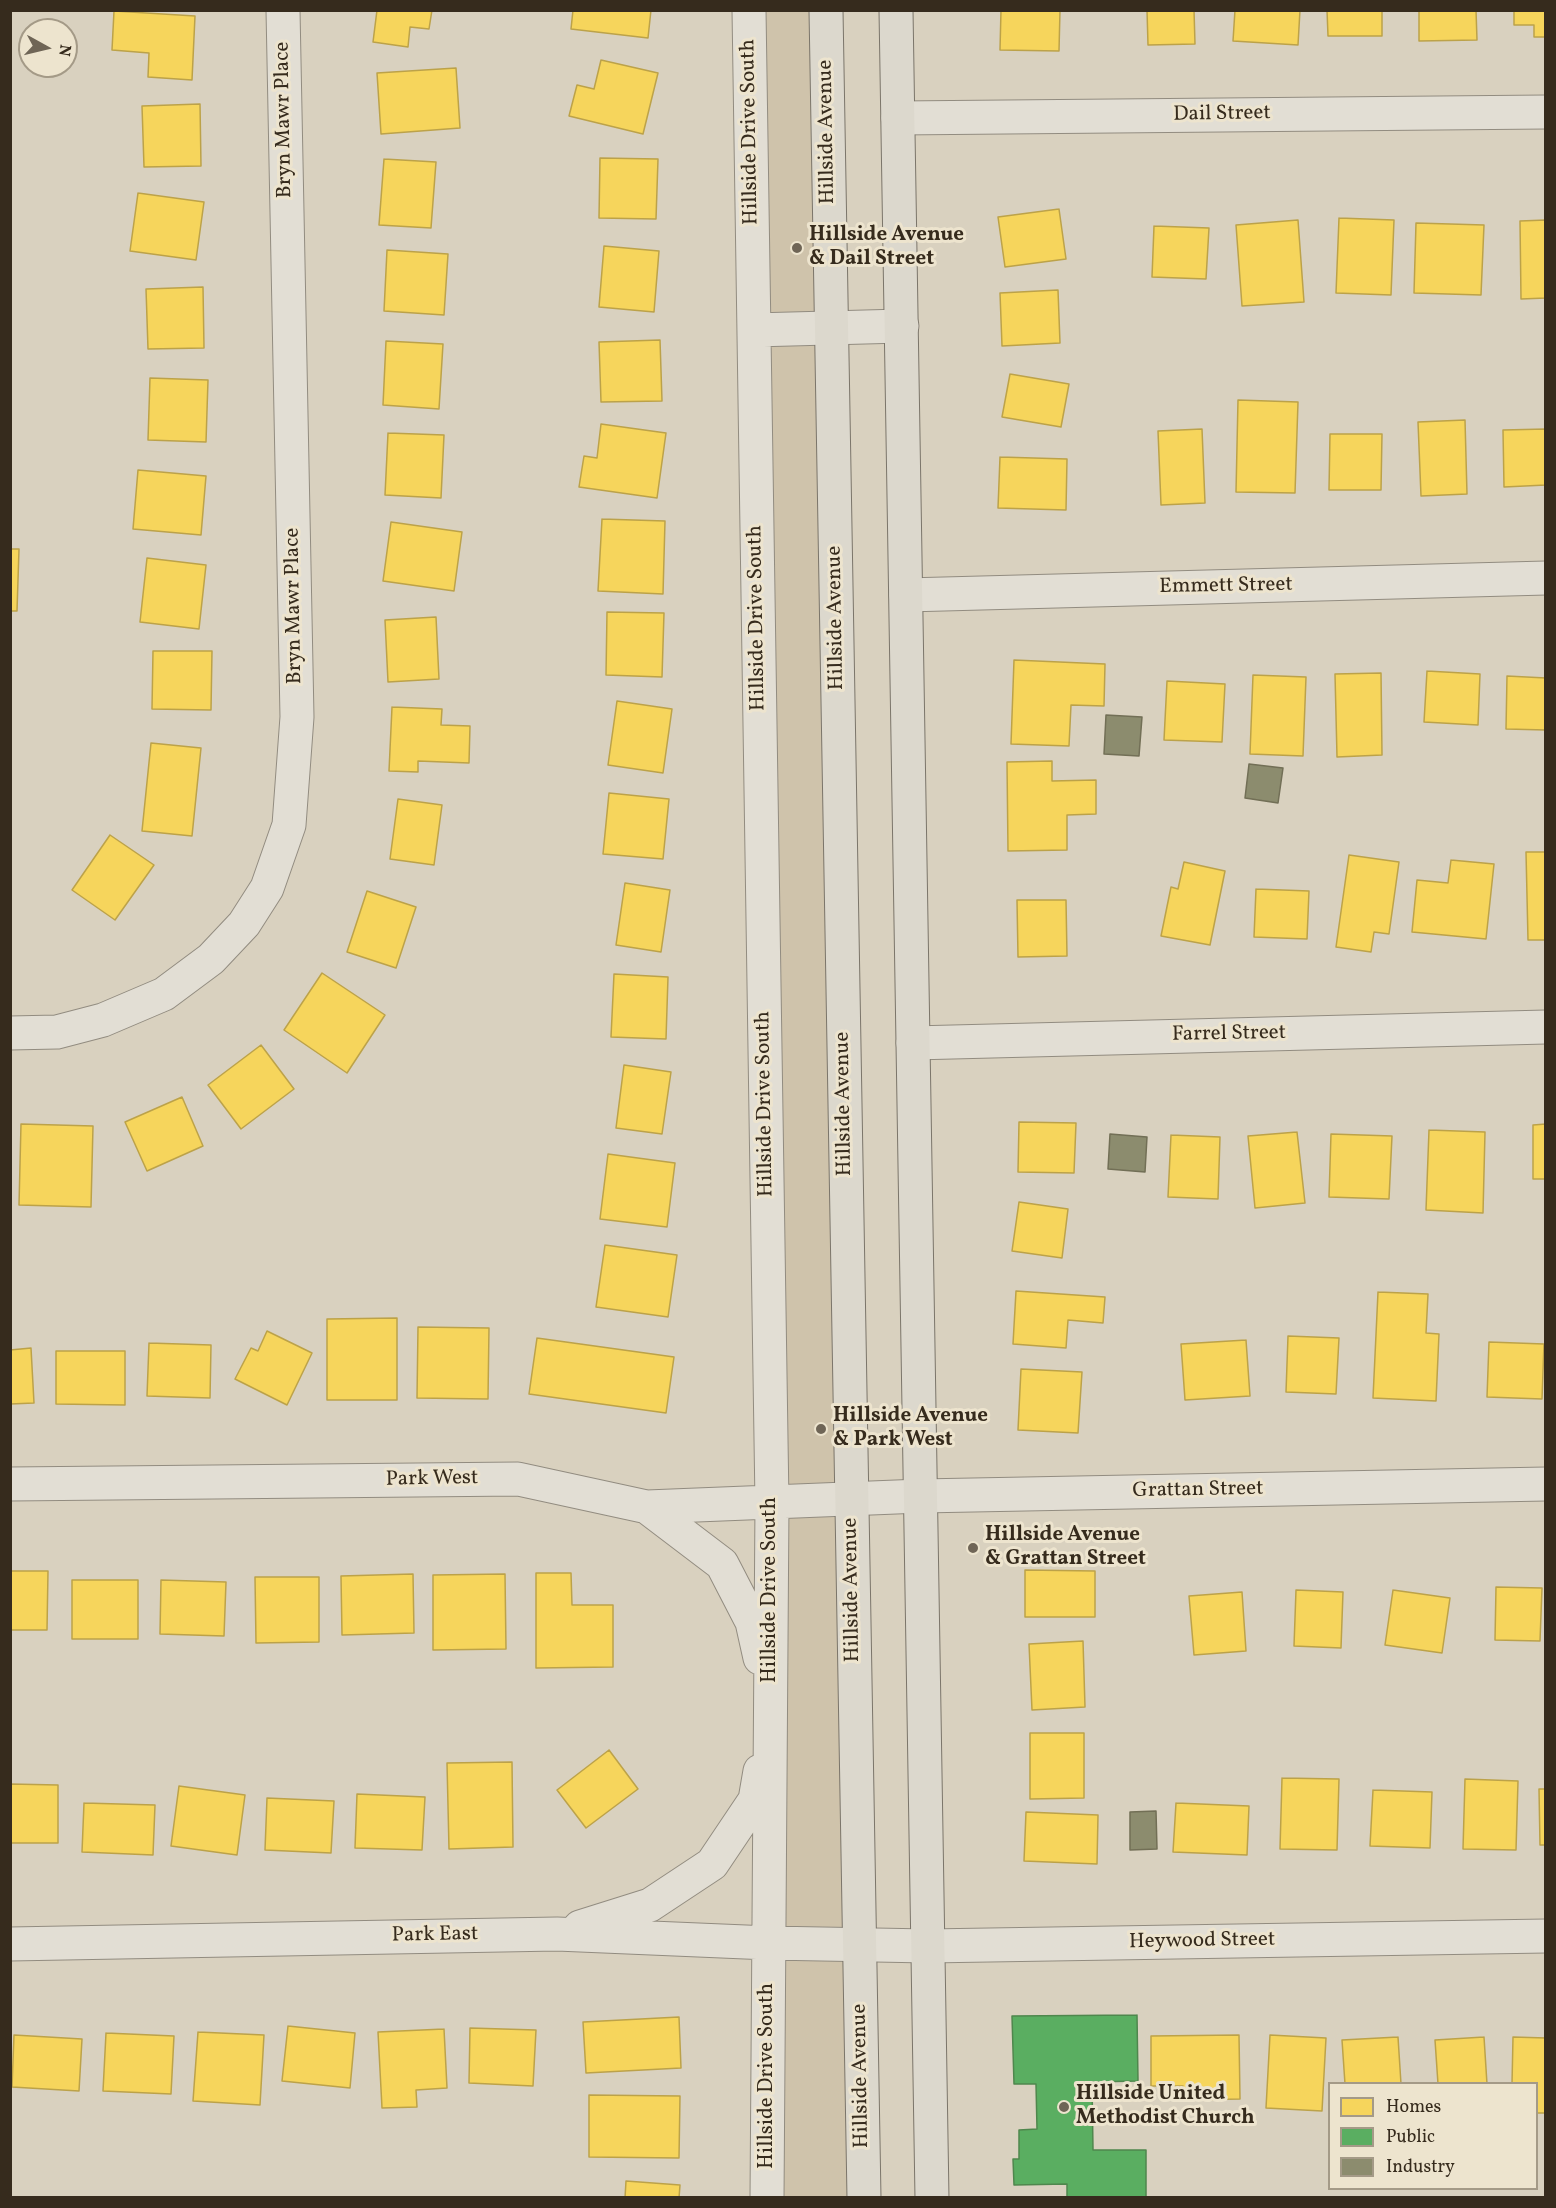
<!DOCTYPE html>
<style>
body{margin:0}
#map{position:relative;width:1556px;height:2208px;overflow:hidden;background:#d9d1bf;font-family:Vollkorn,serif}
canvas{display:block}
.frame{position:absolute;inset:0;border:12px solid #362b1d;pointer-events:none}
.legend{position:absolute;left:1328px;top:2082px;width:210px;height:108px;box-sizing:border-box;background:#ede4ce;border:2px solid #a49a87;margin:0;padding:8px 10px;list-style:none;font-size:18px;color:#362b1d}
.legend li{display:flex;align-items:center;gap:12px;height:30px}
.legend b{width:30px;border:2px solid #a49a87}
.north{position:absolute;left:18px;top:18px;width:60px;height:60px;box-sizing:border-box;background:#ede4ce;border:2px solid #a49a87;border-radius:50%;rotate:98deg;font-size:16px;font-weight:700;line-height:24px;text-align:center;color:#362b1d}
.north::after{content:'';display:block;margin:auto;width:21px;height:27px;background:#6f6556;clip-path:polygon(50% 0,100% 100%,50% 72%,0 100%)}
</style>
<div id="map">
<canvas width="1556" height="2208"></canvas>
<div class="frame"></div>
<ul class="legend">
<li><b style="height:16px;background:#f6d55c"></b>Homes</li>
<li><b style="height:16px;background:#5aae61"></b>Public</li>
<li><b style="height:16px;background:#8c8c6e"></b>Industry</li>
</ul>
<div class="north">N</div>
</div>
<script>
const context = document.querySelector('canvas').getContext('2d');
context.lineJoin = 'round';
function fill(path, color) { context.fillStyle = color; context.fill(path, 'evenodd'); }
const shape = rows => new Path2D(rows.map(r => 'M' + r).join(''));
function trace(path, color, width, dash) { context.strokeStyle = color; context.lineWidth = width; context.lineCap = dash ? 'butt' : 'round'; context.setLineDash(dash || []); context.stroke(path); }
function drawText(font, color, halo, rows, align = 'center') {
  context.font = font + ' Vollkorn,serif'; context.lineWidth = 6; context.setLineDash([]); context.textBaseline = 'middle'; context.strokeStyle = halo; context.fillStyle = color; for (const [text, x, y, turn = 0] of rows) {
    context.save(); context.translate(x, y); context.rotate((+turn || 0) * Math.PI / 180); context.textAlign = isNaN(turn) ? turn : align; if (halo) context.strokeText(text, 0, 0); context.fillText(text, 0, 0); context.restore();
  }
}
fill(shape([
 [749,11,826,11,864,2197,767,2197]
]), '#cfc3ab');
const homes = shape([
 [377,10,432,10,429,29,410,27,408,47,373,42,377,10],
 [573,10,651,10,648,38,571,29,573,10],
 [1001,10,1060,10,1059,51,1000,50,1001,10],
 [1147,10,1194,10,1195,44,1148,45,1147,10],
 [1235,10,1300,10,1298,45,1233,41,1235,10],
 [1327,10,1382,10,1382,36,1328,36,1327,10],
 [1419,10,1476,10,1477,40,1419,41,1419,10],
 [1514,10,1546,10,1546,37,1534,37,1534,25,1514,25,1514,10],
 [114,11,195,16,192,80,148,77,149,53,112,50,114,11],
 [601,60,658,73,643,134,569,116,577,85,594,89,601,60],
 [456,68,460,128,381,134,377,73,456,68],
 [200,104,201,166,144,167,142,106,200,104],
 [600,158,658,159,656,219,599,218,600,158],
 [384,159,436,162,431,228,379,225,384,159],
 [138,193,204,202,196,260,130,251,138,193],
 [1059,209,1066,259,1005,267,998,217,1059,209],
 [1339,218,1394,220,1391,295,1336,293,1339,218],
 [1298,220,1304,302,1242,306,1236,225,1298,220],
 [1546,220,1546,298,1521,299,1520,221,1546,220],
 [1416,223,1484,225,1481,295,1414,293,1416,223],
 [1154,226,1209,228,1206,279,1152,277,1154,226],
 [604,246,659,251,654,312,599,307,604,246],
 [387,250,448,254,444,315,384,311,387,250],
 [203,287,204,348,148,349,146,289,203,287],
 [1058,290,1060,343,1002,346,1000,293,1058,290],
 [660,340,662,401,601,402,599,342,660,340],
 [386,341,443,344,439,409,383,405,386,341],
 [1010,374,1069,384,1061,427,1002,417,1010,374],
 [150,378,208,380,206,442,148,440,150,378],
 [1238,400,1298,402,1295,493,1236,492,1238,400],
 [1465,420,1467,494,1421,496,1418,422,1465,420],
 [601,424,666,433,657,498,579,487,584,456,597,458,601,424],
 [1202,429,1205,503,1161,505,1158,431,1202,429],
 [1546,429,1546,485,1504,487,1503,430,1546,429],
 [388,433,444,435,441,498,385,495,388,433],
 [1330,434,1382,434,1381,490,1329,490,1330,434],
 [1000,457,1067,459,1066,510,998,508,1000,457],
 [138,470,206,476,201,535,133,529,138,470],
 [602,519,665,521,663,594,598,591,602,519],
 [391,522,462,532,454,591,383,581,391,522],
 [10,549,19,549,17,611,10,611,10,549],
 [147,558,206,565,199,629,140,622,147,558],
 [607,612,664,613,662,677,606,675,607,612],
 [436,617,439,679,388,682,385,620,436,617],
 [153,651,212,651,211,710,152,709,153,651],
 [1014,660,1105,664,1104,706,1071,705,1069,746,1011,744,1014,660],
 [1427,671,1480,674,1478,725,1424,722,1427,671],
 [1381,673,1382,755,1337,757,1335,674,1381,673],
 [1253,675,1306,677,1303,756,1250,754,1253,675],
 [1507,676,1546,678,1546,730,1506,729,1507,676],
 [1167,681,1225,684,1222,742,1164,740,1167,681],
 [617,701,672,709,663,773,608,765,617,701],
 [392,707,442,709,441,725,470,726,469,763,418,761,418,772,389,771,392,707],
 [151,743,201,748,192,836,142,831,151,743],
 [1052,761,1052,781,1096,780,1096,814,1067,815,1067,850,1008,851,1007,762,1052,761],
 [609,793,669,799,663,859,603,854,609,793],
 [398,799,442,805,434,865,390,859,398,799],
 [110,835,154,865,115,920,72,890,110,835],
 [1526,852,1546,852,1546,940,1528,940,1526,852],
 [1349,855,1399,862,1389,934,1374,932,1371,952,1336,947,1349,855],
 [1451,860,1494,864,1486,939,1412,932,1417,880,1448,883,1451,860],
 [1184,862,1225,871,1210,945,1161,936,1171,887,1178,889,1184,862],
 [625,883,670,890,661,952,616,945,625,883],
 [1256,889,1309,891,1307,939,1254,937,1256,889],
 [367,891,416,907,396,968,347,952,367,891],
 [1017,900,1066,900,1067,956,1018,957,1017,900],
 [322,973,385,1015,347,1073,284,1030,322,973],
 [614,974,668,977,666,1039,611,1037,614,974],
 [261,1045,294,1089,241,1129,208,1085,261,1045],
 [624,1065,671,1072,662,1134,616,1128,624,1065],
 [182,1097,203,1146,147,1171,125,1122,182,1097],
 [1019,1122,1076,1123,1074,1173,1018,1172,1019,1122],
 [21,1124,93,1126,91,1207,19,1205,21,1124],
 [1546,1124,1546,1179,1533,1179,1533,1125,1546,1124],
 [1429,1130,1485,1132,1483,1213,1426,1210,1429,1130],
 [1297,1132,1305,1203,1255,1208,1248,1136,1297,1132],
 [1331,1134,1392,1136,1389,1199,1329,1197,1331,1134],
 [1171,1135,1220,1137,1218,1199,1168,1197,1171,1135],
 [608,1154,675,1163,667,1227,600,1219,608,1154],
 [1019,1202,1068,1209,1062,1258,1012,1251,1019,1202],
 [605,1245,677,1255,668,1317,596,1307,605,1245],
 [1016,1291,1105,1297,1103,1323,1068,1320,1066,1348,1013,1344,1016,1291],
 [1378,1292,1428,1294,1426,1333,1439,1334,1436,1401,1373,1398,1378,1292],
 [397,1318,397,1400,327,1400,327,1319,397,1318],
 [418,1327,489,1328,488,1399,417,1398,418,1327],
 [267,1331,312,1353,287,1405,235,1379,251,1348,258,1351,267,1331],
 [1288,1336,1339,1338,1336,1394,1286,1392,1288,1336],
 [537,1338,674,1357,666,1413,529,1394,537,1338],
 [1246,1340,1250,1396,1185,1400,1181,1344,1246,1340],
 [1489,1342,1544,1344,1542,1399,1487,1397,1489,1342],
 [149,1343,211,1345,210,1398,147,1396,149,1343],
 [31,1348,34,1403,10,1404,10,1350,31,1348],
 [56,1351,125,1351,125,1405,56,1404,56,1351],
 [1021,1369,1082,1372,1078,1433,1018,1430,1021,1369],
 [1025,1570,1095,1571,1095,1617,1025,1617,1025,1570],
 [10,1571,48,1571,47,1630,10,1630,10,1571],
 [536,1573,571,1573,572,1605,613,1605,613,1667,536,1668,536,1573],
 [413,1574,414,1633,342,1635,341,1576,413,1574],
 [505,1574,506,1649,433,1650,433,1575,505,1574],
 [255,1577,319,1577,319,1642,256,1643,255,1577],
 [72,1580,138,1580,138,1639,72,1639,72,1580],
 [161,1580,226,1582,224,1636,160,1634,161,1580],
 [1496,1587,1542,1588,1540,1641,1495,1640,1496,1587],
 [1296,1590,1343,1592,1341,1648,1294,1646,1296,1590],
 [1393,1590,1450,1598,1442,1653,1385,1645,1393,1590],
 [1242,1592,1246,1651,1194,1655,1189,1596,1242,1592],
 [1083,1641,1085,1707,1032,1710,1029,1644,1083,1641],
 [1030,1733,1084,1733,1084,1798,1030,1799,1030,1733],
 [609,1750,638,1789,586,1828,557,1790,609,1750],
 [512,1762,513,1847,449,1849,447,1763,512,1762],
 [1282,1778,1339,1779,1337,1850,1280,1849,1282,1778],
 [1465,1779,1518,1781,1516,1850,1463,1849,1465,1779],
 [10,1784,58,1785,58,1843,10,1843,10,1784],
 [179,1786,245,1795,237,1855,171,1846,179,1786],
 [1539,1789,1546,1789,1546,1845,1540,1845,1539,1789],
 [1373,1790,1432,1792,1430,1848,1370,1846,1373,1790],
 [357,1794,425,1797,422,1850,355,1848,357,1794],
 [267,1798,334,1801,331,1853,265,1850,267,1798],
 [84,1803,155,1805,153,1855,82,1852,84,1803],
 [1176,1803,1249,1806,1247,1855,1173,1852,1176,1803],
 [1026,1812,1098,1815,1097,1864,1024,1861,1026,1812],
 [679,2017,681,2068,586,2073,583,2022,679,2017],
 [288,2026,355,2033,350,2088,282,2081,288,2026],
 [470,2028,536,2030,533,2086,469,2083,470,2028],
 [444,2029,447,2088,416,2090,417,2107,382,2108,378,2032,444,2029],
 [198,2032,264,2035,260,2105,193,2101,198,2032],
 [106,2033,174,2036,171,2094,103,2091,106,2033],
 [14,2035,82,2039,79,2091,12,2087,14,2035],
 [1239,2035,1240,2099,1183,2100,1183,2086,1151,2086,1151,2036,1239,2035],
 [1270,2035,1326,2038,1322,2111,1266,2108,1270,2035],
 [1398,2037,1401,2084,1345,2084,1342,2040,1398,2037],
 [1484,2037,1487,2084,1438,2084,1435,2040,1484,2037],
 [1513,2037,1546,2038,1546,2113,1536,2113,1536,2084,1512,2084,1513,2037],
 [589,2095,680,2096,679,2158,589,2157,589,2095],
 [626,2181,680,2185,679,2198,625,2198,626,2181]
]);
fill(homes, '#f6d55c');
trace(homes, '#bca249', 1.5);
const public = shape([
 [1137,2015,1138,2081,1092,2082,1093,2150,1146,2150,1146,2198,1067,2198,1067,2184,1014,2185,1013,2159,1019,2159,1019,2130,1037,2129,1036,2084,1014,2084,1012,2016,1137,2015]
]);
fill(public, '#5aae61');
trace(public, '#4f874d', 1.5);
const industry = shape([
 [1106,715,1142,717,1139,756,1104,754,1106,715],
 [1249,764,1283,768,1278,803,1245,798,1249,764],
 [1110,1134,1147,1137,1145,1172,1108,1169,1110,1134],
 [1156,1811,1157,1849,1130,1850,1130,1812,1156,1811]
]);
fill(industry, '#8c8c6e');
trace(industry, '#726f56', 1.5);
const minor = shape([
 [749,10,772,1503,767,2198],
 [898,118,1546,112],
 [754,330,902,326],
 [906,595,1546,578],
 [10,1033,57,1032,103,1020,164,994,211,959,244,924,267,888,289,825,297,717,283,10],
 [913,1043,1546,1027],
 [10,1484,518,1479,647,1507,921,1496,1546,1484],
 [647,1507,722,1564,752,1622,760,1658],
 [580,1927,650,1905,712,1864,755,1800,760,1771],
 [10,1944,557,1934,769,1943,928,1946,1546,1936]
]);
const major = shape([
 [826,10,864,2198],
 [896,10,932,2198]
]);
trace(minor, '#928c80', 35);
trace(major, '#7b756a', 35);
trace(minor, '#e2ded4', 33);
trace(major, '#dcd8cd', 33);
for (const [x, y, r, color] of [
 [797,248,6,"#6f6556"],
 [821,1429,6,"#6f6556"],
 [973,1548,6,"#6f6556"],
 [1064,2107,6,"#6f6556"]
]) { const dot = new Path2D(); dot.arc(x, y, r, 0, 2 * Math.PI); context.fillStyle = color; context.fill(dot); trace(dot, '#ede4ce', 2); }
drawText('21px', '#362b1d', '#ede4ce', [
 ["Dail Street",1222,115,-1],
 ["Bryn Mawr Place",285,120,-91],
 ["Hillside Drive South",751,132,-91],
 ["Hillside Avenue",828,132,-91],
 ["Emmett Street",1226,587,-1],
 ["Bryn Mawr Place",295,606,-91],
 ["Hillside Drive South",758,618,-91],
 ["Hillside Avenue",837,618,-91],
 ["Farrel Street",1229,1035,-1],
 ["Hillside Drive South",766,1104,-91],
 ["Hillside Avenue",845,1104,-91],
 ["Park West",432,1480,-1],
 ["Grattan Street",1198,1491,-1],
 ["Hillside Drive South",771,1590,-90],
 ["Hillside Avenue",853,1590,-91],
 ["Park East",435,1936,-1],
 ["Heywood Street",1202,1942,-1],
 ["Hillside Drive South",768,2076,-90],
 ["Hillside Avenue",862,2076,-91]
]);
drawText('bold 21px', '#362b1d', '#ede4ce', [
 ["Hillside Avenue",809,236],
 ["& Dail Street",809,260],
 ["Hillside Avenue",833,1417],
 ["& Park West",833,1441],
 ["Hillside Avenue",985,1536],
 ["& Grattan Street",985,1560],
 ["Hillside United",1076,2095],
 ["Methodist Church",1076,2119]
], 'left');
</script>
